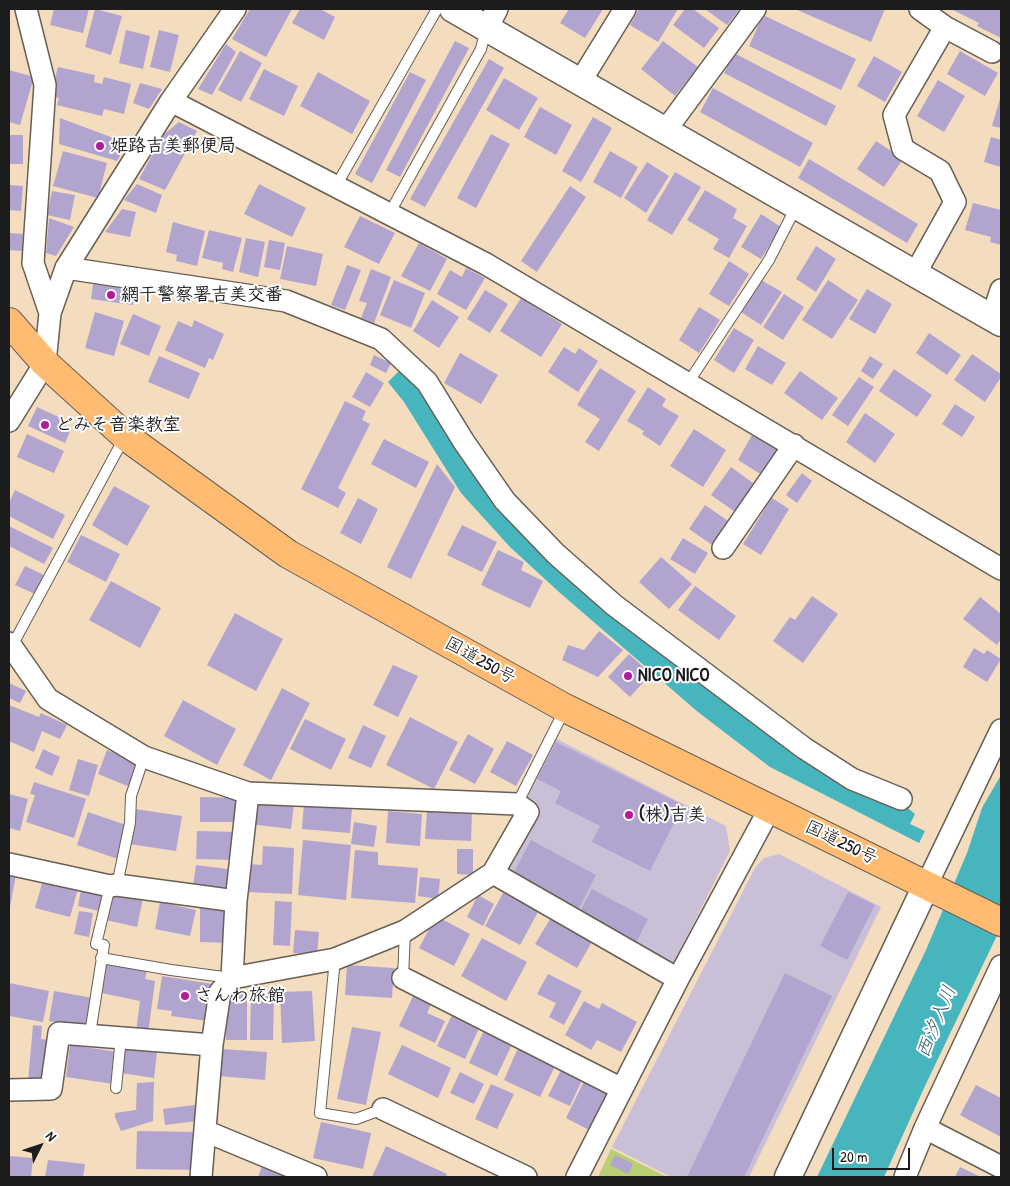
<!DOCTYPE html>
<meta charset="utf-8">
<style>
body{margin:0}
#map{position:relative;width:1010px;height:1186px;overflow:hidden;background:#f4dcbe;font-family:"Patrick Hand",sans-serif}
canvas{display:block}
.frame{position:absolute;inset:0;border:10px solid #1c1c1c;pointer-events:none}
.north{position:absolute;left:15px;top:1121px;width:50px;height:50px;-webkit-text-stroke:4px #fff;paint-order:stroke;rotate:49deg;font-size:14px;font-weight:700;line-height:20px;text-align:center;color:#1c1c1c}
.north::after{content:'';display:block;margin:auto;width:18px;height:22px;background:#1c1c1c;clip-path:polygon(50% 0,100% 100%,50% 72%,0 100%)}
.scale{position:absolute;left:832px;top:1148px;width:78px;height:22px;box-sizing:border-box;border:2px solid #1c1c1c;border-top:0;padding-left:6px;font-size:15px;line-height:18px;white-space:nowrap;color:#1c1c1c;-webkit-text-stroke:4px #fff;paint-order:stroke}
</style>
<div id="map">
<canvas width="1010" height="1186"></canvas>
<div class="frame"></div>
<div class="north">N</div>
<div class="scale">20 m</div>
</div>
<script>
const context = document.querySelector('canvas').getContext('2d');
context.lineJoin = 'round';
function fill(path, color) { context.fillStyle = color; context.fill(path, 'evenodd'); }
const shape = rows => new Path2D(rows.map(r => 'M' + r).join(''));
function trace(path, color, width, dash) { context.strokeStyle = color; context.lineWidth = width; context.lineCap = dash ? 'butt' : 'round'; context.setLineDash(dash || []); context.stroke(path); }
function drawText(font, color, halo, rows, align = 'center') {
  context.font = font + ' "Patrick Hand","Klee One",sans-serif'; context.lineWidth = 4; context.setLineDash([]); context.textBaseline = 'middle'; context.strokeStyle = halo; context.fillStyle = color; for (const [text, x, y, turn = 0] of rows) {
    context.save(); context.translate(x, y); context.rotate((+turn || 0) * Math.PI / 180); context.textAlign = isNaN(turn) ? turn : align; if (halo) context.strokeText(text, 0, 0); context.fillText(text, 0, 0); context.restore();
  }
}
fill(shape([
 [553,737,726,826,730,851,672,966,505,869,535,808,525,796],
 [779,854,881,907,749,1177,671,1177,612,1147,755,868,764,858]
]), '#c9bfd7');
fill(shape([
 [611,1149,667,1177,598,1177]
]), '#bacf73');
fill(shape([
 [400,370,414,384,467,462,802,758,870,799,890,806,904,805,915,814,910,824,925,831,919,843,770,767,698,712,559,592,510,547,461,493,404,402,388,382],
 [1001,775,1001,927,924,1088,884,1177,817,1177,926,950,967,853,982,808]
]), '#46b5bd');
fill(shape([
 [54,9,89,9,83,33,50,25],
 [95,9,122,16,111,55,85,47],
 [250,9,292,9,266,57,232,39],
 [300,9,320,9,335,17,324,40,292,23],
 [569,9,603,9,585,38,560,23],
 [639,9,678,9,658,42,630,25],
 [685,9,693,9,719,28,704,48,673,25],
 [705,9,740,9,727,25],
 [795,9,885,9,871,42],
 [951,9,1001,9,1001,38,977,26,979,23],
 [763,15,856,59,841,90,749,46],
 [126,30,150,36,143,69,119,63],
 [159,30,179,35,170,72,150,67],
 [455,41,469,48,400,177,386,170],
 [663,41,698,67,675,96,641,69],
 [226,44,236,52,212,95,198,89],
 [240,51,262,63,241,102,218,90],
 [960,51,998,73,985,96,947,74],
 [734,53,836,106,826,126,724,73],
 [874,56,902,72,885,102,857,86],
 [489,59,504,68,425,207,410,199],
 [58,67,95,75,94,82,102,84,104,77,131,84,124,114,104,109,102,116,57,105,59,98,50,96],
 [264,69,298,86,284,116,249,99],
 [9,70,34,77,20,125,9,122],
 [318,72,370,101,352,134,300,106],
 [410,72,426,80,372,183,355,174],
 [504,78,538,98,519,130,486,110],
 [938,80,965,96,944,132,917,116],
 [140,83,162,89,149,109,133,103],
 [713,88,813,143,800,167,700,112],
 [1001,95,1001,128,992,126],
 [540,107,572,125,556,155,524,137],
 [593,117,612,128,581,182,562,171],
 [60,118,127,143,117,161,59,144],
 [179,122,197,131,165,190,139,179,163,135],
 [491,134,510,144,476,208,457,198],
 [9,135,23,135,23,164,9,164],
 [991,137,1001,140,1001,167,984,162],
 [876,141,903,159,884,187,857,169],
 [63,151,107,163,98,198,53,186],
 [610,151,638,167,621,198,593,182],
 [809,159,918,224,907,243,798,178],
 [647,162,669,176,646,213,624,198],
 [675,172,701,187,672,235,647,220],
 [137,184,162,195,156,213,124,200],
 [259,184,306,208,292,237,244,214],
 [9,185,23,186,21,211,9,210],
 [570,186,586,197,537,272,521,261],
 [705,190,737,209,733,218,747,226,729,258,713,249,719,239,687,220],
 [52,191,75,195,70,220,47,215],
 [973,203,1001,210,1001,245,990,242,991,237,965,230],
 [122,209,136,212,130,237,105,232],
 [761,214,781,227,761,259,741,247],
 [360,216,395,233,379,264,344,247],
 [49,218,74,227,56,256,46,253],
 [173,222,205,231,197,266,176,261,177,255,166,252],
 [209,230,242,238,233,272,222,269,223,263,202,258],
 [9,233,23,234,22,251,9,250],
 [246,238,265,242,258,277,239,272],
 [269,240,285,243,280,270,264,267],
 [419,243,447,259,430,291,401,276],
 [287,246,323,254,316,286,280,279],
 [816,246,836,259,816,292,796,279],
 [729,261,749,274,729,306,709,294],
 [347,265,361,270,345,310,331,305],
 [466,268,485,278,466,310,437,294,450,270,462,277],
 [371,269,391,277,374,323,361,318,367,303,359,301],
 [394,280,425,293,411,328,380,315],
 [761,280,782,292,761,325,741,312],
 [828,280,858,300,832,339,802,320],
 [93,284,135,290,133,305,91,299],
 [867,289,892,304,875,334,849,319],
 [485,290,508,304,490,333,467,319],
 [784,294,804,307,783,340,763,327],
 [521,298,562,324,541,357,500,331],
 [432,300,459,317,439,348,413,331],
 [699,307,720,320,699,353,679,340],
 [95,312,124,321,114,356,85,348],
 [133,314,161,326,149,356,120,344],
 [194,320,224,334,213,360,209,358,205,368,165,350,178,321,192,327],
 [734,328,754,340,734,373,714,360],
 [929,333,961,355,947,375,916,353],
 [758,346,786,363,772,385,745,369],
 [564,347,575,354,579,348,598,361,578,392,548,372],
 [460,353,498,375,481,404,444,383],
 [972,354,1001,374,1001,377,985,402,954,380],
 [374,355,391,363,386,373,370,365],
 [159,356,200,373,189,399,148,382],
 [870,356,883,364,873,379,861,371],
 [600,368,636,391,599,451,585,442,600,419,577,405],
 [894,369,932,395,917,417,879,391],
 [800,371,838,398,822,420,784,393],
 [366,372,384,383,370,407,352,397],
 [859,377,874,387,848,426,832,415],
 [648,387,666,399,662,406,679,416,660,446,642,434,644,431,627,421],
 [345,401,366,411,362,420,370,424,338,488,346,493,338,508,301,489],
 [955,404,975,417,962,437,942,424],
 [37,407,61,418,59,423,71,429,65,443,28,426],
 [865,413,895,434,875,463,846,442],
 [694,429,726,450,703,487,670,466],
 [27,434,64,451,54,473,17,457],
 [752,435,777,449,762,475,738,460],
 [384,439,429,462,416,488,371,464],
 [437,464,455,487,411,579,387,567],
 [731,467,757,486,738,514,711,495],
 [802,473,812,481,797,503,786,495],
 [114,486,150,506,127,546,92,525],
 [15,490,65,515,53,539,9,516,9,503],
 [358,498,378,509,361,544,340,533],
 [772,498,789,509,761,555,743,544],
 [705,505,731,523,715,547,689,529],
 [462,525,497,542,482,572,447,555],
 [9,526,53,548,44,564,9,546],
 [81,535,120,554,106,582,67,562],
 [683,538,708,553,695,574,670,559],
 [498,550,524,562,521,570,543,581,530,608,481,585],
 [661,557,692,584,669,609,639,582],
 [25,566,44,575,35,594,15,585],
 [111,581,161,608,140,648,89,620],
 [695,586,736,616,719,640,678,610],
 [812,596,838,614,803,663,773,641,790,617,795,620],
 [980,597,1001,614,1001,639,997,645,963,619],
 [235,613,283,639,256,691,207,665],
 [599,631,623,650,598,677,562,660,568,645,584,650],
 [974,648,984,654,987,650,1001,659,987,682,963,667],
 [629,654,651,674,630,697,608,677],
 [393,665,418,676,398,717,373,705],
 [9,683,26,691,20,703,9,698],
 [282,688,310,703,271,780,243,765],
 [183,700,236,729,217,765,164,736],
 [9,705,39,717,41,713,67,725,60,739,42,731,34,752,9,741],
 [410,717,458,742,434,789,386,765],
 [305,719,346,739,331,770,290,749],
 [363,725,386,736,371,768,348,758],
 [468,734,494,749,475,784,449,770],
 [507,741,533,755,516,786,490,772],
 [556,742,683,805,650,871,592,842,600,826,555,803,561,791,537,779],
 [43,749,60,757,52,776,35,768],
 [107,750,140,763,130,787,98,774],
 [78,759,98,765,89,796,69,790],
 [34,782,86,799,74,838,26,822,35,795,30,794],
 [9,794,28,799,20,831,9,828],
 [200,797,239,798,239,822,200,822],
 [252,799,294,804,291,829,249,824],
 [304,803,352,808,350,833,302,829],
 [135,809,182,816,176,851,129,844],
 [427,810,472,813,471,841,425,839],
 [388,811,422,814,420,846,386,843],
 [88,812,129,826,118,859,77,845],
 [354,822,377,826,374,847,351,844],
 [197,831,237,832,236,860,196,859],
 [303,840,351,845,346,900,298,895],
 [531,840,596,875,578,910,513,874],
 [263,846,294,848,292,894,247,892,249,864,262,865],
 [457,849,473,849,473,875,457,874],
 [355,850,378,852,378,865,418,868,415,903,351,898],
 [196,865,235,870,232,891,193,886],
 [9,873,16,875,10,907,9,907],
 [420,877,440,879,438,899,418,896],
 [43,880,78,889,70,917,35,908],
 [82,884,108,890,103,912,78,906],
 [592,889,648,919,636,943,579,913],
 [112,891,143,898,137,927,106,920],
 [848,892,875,905,847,960,820,946],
 [503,893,538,912,520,945,485,926],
 [478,895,494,904,483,926,467,917],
 [275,901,292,902,290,946,273,945],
 [160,902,196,910,190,936,155,929],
 [200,905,230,905,229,943,200,942],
 [79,911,93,913,89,937,74,934],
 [436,916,470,934,454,966,419,948],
 [552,916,593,940,577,968,535,944],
 [295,930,319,932,317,955,293,953],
 [482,938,527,962,506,1001,461,976],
 [103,961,147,970,145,979,155,981,148,1034,136,1032,140,1001,97,992],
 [347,965,394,968,392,998,345,995],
 [785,973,832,996,744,1177,687,1177],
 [548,974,582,991,564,1025,549,1017,556,1003,537,994],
 [162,976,213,984,208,1021,171,1016,172,1011,157,1009],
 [9,983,49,991,43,1022,9,1016],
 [54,991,93,998,88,1028,49,1021],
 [312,991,315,1041,282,1043,280,992],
 [415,992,433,1000,427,1013,445,1021,435,1043,399,1026],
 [226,993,247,993,247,1040,226,1040],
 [251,994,274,995,273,1040,250,1040],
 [584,1001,599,1009,602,1003,637,1022,621,1052,597,1040,591,1050,565,1035],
 [453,1013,480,1026,465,1059,437,1046],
 [33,1025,42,1026,41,1039,49,1040,45,1084,28,1082],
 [486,1026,514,1040,497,1076,469,1063],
 [352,1027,381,1032,366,1105,337,1099],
 [70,1045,118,1052,114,1084,66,1077],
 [402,1045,451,1068,438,1098,388,1074],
 [124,1047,157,1052,154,1078,121,1073],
 [518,1048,555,1066,540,1097,504,1080],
 [221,1049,267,1052,265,1080,219,1076],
 [562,1068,583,1078,570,1106,548,1096],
 [460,1072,484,1084,474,1104,450,1093],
 [585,1079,608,1091,589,1130,566,1118],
 [154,1082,153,1121,121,1131,115,1117,115,1113,136,1110,137,1083],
 [491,1084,514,1094,497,1129,475,1119],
 [976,1085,1001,1098,1001,1137,960,1115],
 [202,1104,205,1120,165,1125,163,1109],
 [321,1122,371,1133,363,1169,313,1158],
 [137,1131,198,1132,198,1170,136,1169],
 [386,1146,447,1174,446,1177,372,1177],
 [615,1155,633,1164,628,1174,610,1165],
 [9,1156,33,1158,31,1177,9,1177],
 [48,1160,85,1164,83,1177,45,1177],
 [262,1166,295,1177,258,1177],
 [960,1167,981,1177,955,1177]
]), '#b1a5cf');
const service = shape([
 [336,186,437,9],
 [389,214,481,49,486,29],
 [688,383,769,260,796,207],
 [12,646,124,438],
 [517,804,565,709],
 [117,885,130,823,131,796,144,757],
 [101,958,171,970,231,978],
 [335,959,320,1113,356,1119,383,1109],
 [403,978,405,931],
 [90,1034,104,945,96,944,110,886],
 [116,1088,121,1037]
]);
const minor = shape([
 [26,9,45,85,33,263,50,313],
 [920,9,945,27,992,52],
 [487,28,497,9],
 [580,82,625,9],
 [171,101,486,264,1001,569],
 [665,131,755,9],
 [66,268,286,301,381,339,427,382,464,442,505,501,556,554,614,605,804,748,852,779,901,799],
 [915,274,955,202,940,171,903,149,894,115,945,27],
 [992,318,1001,290],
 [9,421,45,363,50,313,66,268,171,101,235,9],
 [723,548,794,445],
 [9,643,48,699,144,757,248,793,517,804,528,812,493,873,405,931,335,959,232,978,220,992,212,1045,201,1177],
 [9,864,110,886,117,885,236,901],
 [493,873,678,979],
 [926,886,1001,730],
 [232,978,236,901,248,793],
 [403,978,622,1089],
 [9,1090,51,1089,59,1033,212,1045],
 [383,1109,526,1177],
 [925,1128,1001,1167],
 [205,1131,316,1177],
 [577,1177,678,979,770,808],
 [905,1177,925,1128,1001,966]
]);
const tertiary = shape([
 [453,9,1001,323],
 [788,1177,926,886]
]);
const trunk = shape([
 [9,322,45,363,125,436,288,554,565,708,1001,922]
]);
trace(service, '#685f55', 12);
trace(minor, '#685f55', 24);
trace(tertiary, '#685f55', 29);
trace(trunk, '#685f55', 30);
trace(service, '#fff', 10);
trace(minor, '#fff', 21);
trace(tertiary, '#fff', 26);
trace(trunk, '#ffbb71', 28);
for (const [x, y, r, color] of [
 [100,146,5,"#b5179e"],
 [111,295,5,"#b5179e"],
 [45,425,5,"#b5179e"],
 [628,676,5,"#b5179e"],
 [629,815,5,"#b5179e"],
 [185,996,5,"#b5179e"]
]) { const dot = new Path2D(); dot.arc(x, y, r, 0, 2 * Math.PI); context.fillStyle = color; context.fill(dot); trace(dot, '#fff', 2); }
drawText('bold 18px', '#1c1c1c', '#fff', [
 ["姫路吉美郵便局",110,146],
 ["網干警察署吉美交番",121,295],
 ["どみそ音楽教室",55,425],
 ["NICO NICO",638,676],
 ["(株)吉美",639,815],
 ["さんわ旅館",195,996]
], 'left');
drawText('18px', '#1c1c1c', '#fff', [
 ["国道250号",480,661,29],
 ["国道250号",841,843,26]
]);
drawText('italic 19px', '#2f6164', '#fff', [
 ["西汐入川",937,1022,-68]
]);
</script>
